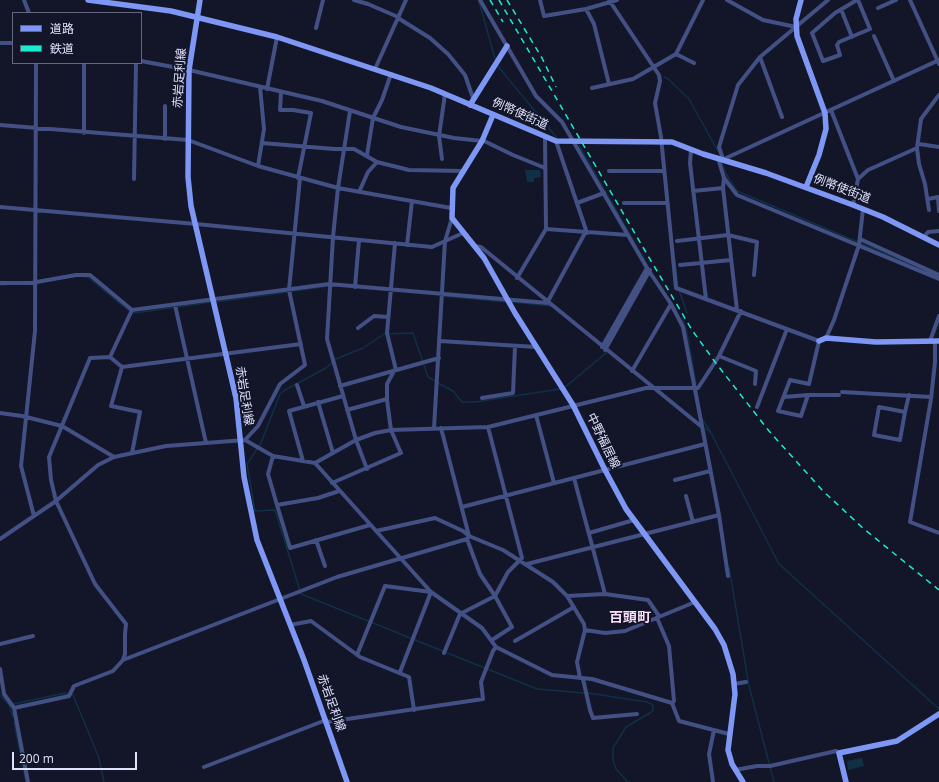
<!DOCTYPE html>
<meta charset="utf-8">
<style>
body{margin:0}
#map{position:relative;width:939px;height:782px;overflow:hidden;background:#131529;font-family:"Open Sans","Noto Sans JP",sans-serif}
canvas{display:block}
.legend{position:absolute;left:12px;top:12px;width:130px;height:52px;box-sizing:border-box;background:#131529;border:1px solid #64677d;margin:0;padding:5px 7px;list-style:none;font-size:12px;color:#dee2fc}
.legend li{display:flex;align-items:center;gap:8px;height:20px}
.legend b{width:20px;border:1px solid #64677d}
.scale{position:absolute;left:12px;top:752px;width:125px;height:18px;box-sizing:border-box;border:2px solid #dee2fc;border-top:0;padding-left:5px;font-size:12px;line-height:14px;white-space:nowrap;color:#dee2fc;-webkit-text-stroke:3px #131529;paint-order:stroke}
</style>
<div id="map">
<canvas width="939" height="782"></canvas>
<ul class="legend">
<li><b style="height:5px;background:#7e97f4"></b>道路</li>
<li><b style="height:5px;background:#1becce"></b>鉄道</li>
</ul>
<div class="scale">200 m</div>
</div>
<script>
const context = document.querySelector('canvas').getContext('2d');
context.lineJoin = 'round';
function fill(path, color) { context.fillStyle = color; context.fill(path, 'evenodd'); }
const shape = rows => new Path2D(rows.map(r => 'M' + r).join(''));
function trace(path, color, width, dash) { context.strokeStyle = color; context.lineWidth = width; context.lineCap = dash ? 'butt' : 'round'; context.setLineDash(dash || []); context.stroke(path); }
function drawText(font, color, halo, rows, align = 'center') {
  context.font = font + ' "Open Sans","Noto Sans JP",sans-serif'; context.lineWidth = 4; context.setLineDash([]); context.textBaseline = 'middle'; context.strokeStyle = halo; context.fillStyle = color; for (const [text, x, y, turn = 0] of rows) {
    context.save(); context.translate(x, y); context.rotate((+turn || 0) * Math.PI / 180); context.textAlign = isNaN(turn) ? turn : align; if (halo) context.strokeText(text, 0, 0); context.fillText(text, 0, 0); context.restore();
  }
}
fill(shape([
 [525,170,540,170,541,177,534,178,534,182,527,182],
 [862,758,864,766,848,770,847,761]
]), '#103046');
trace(shape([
 [479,2,496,62],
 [497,65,557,138],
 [664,77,667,78,689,99,719,153],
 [579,145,649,268],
 [721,161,726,174,737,191,910,264],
 [675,260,678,287],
 [85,277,88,277,128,310,134,313,212,302],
 [0,285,6,285],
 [679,290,687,313],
 [442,296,506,302],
 [216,302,329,286],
 [512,302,552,306],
 [682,318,687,333,696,384],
 [435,381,428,377,413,333,384,334,363,348,336,359,326,368,285,390,280,394,261,443,247,464,255,511,275,510,301,594,537,689,584,693],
 [438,383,453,391,462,402,475,402,560,389],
 [564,388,606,353,605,350],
 [702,419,709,429,779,564,939,709],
 [705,428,710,432],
 [729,567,749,686,774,782],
 [588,693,647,702,653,705,653,710,650,713,626,727,613,748,613,760,616,769,628,782],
 [0,695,9,705,13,717],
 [9,705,65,693,73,695,99,758,104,782],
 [14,722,26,782]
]), '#103046', 1.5);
trace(shape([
 [24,0,29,13],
 [354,0,368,4,398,17],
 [480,0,536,96,562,122,647,268,671,304,683,327,719,515,728,576],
 [540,0,544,16,586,9,617,0],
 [609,0,659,75,660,81,655,103,661,137,676,288,819,341,809,384,790,380,778,411,801,416,808,395,784,397],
 [727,0,763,20,796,27],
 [857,0,835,13,812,33,823,61,840,55,837,45,839,42,870,29,858,0],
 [910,0,939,64],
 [878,8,896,0],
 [586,9,594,24,609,84],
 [841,9,852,37],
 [398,18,430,38,448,54,465,75,473,98],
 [316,28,323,0],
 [874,36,894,81],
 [0,43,13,43],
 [676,54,694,63],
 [760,57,782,117],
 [141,61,189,70,322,101,401,127,454,138,482,141],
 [375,69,406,0],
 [592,88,633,79,676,54,703,0],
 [267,89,277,37],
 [281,92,280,110,293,110,311,113,298,178],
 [831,110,858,179],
 [350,111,338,188,333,237,327,339,356,440,367,469],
 [0,125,188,140,258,166,338,188,451,208],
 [84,133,84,63],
 [165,139,165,106],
 [482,140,513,155,545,168],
 [556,141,587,233],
 [262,143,334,149,354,149,377,162,409,170,463,171],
 [919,144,939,147],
 [691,150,690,163,706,299],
 [367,155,373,118,382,100,391,74],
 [718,158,724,178,723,188,737,310],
 [442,159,439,136,445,94],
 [723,159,719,147,738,85,760,57,828,0],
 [724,159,939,60],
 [258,166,264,129,260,87],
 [609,171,664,171],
 [724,178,737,195,939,279],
 [134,179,136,63],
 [693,191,723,188],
 [359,192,368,172,377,162],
 [928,199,938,197,939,211],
 [577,203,604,193],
 [624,203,666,203],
 [853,205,858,179,868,170,917,148],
 [0,207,196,224,432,247,463,233],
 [929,210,925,184,919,164,917,148,921,119,939,95],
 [546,229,628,235],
 [924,237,928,232,939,231],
 [860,239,939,275],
 [677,241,728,235,757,242,754,275],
 [395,243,387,333,396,370],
 [407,245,412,201],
 [475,246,481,247,702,427],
 [680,265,731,260],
 [517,278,546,229,545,138],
 [0,283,31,283,76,275,90,275,132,310,329,284,548,303],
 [355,287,359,240],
 [547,303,585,233],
 [175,305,206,443],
 [358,328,374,316,388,317],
 [826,338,834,320,859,245,863,209],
 [440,341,536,347],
 [930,341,939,316],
 [935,341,935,362,931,399,910,522,939,533],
 [602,347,647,268],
 [605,350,650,270],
 [719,356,756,371,755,384],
 [110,357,122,367,301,344],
 [122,367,111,406,140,412,132,453],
 [632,371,671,304],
 [297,385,304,406],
 [340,386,439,358],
 [842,392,931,397],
 [808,395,839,395],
 [482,398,513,393,515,346],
 [318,402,333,453],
 [757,407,787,329],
 [347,410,387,399],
 [905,412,879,407,874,435,900,440,905,412,909,395],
 [0,413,22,416,62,426,114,457],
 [536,415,554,483],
 [434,428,445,241,452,218],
 [441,428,469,536,467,539,480,574,495,596,512,627,492,640],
 [245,440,258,426,280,384,305,365,289,290,300,178],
 [273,456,268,474,277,505,318,498,339,491],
 [303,461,289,411,343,396],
 [315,463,431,592,482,628,496,647,552,675,592,679,672,703,679,721,729,734],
 [574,478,605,594],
 [675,480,710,471],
 [332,483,401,453,391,430,387,400,387,384,394,371],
 [686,496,693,522],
 [277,505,290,548,370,525],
 [462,507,705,444],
 [34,516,21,466,35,331,36,63],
 [376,531,435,518,463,531,469,536,503,550,553,582,567,596,584,624,585,630,577,662,580,678],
 [589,533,634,520],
 [0,539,56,501,98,465,114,457,166,446,245,440,273,456,315,463,356,440,375,433,391,430,488,427,646,388,698,388,719,356,741,311],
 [316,540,325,566],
 [527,564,719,515],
 [567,596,605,594,648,600,659,616],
 [657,618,669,646,674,701,672,703],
 [290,625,311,621,360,657,409,677,414,710],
 [585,630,605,633,625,631,695,602],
 [515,641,574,607],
 [0,644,33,636],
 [444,653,460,614,495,596,508,572,522,558,488,427],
 [357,655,385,586,431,592,400,672],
 [123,660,337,577,467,539],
 [0,669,4,694,14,708,28,782],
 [583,679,590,710,593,718,637,714],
 [734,684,746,682],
 [14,708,69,696,74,686,113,671,123,660,125,654,125,634,126,624,95,584,56,501,51,480,49,457,90,358,110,357,132,310],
 [327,722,483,699,481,682,493,651,496,647],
 [204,767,326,720],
 [735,770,757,766,770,766,836,751,839,753],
 [713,782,709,754,714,730]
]), '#425084', 4);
trace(shape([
 [88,0,171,11,277,37,431,88,556,141,672,142,703,154,766,173,853,205,883,217,939,245],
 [200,0,189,70,188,177,191,206,236,398,244,477,257,540,304,660,347,782],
 [801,0,796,19,797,36,825,113,826,129,819,155,806,187],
 [470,105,507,46],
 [493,115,482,141,453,188,452,218,484,258,515,313,573,405,605,470,626,509,715,629,724,645,733,674,735,694,728,750,732,764,743,782],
 [819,341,826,338,876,342,939,341],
 [846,782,839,753,897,741,939,714]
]), '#7e97f4', 5.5);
trace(shape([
 [490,0,503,22],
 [499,0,644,249,692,330,715,362,769,431,823,491,864,529,939,590],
 [507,0,542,58,556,87]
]), '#1becce', 1.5, [6, 5]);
drawText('12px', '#dee2fc', '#131529', [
 ["赤岩足利線",180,78,-86],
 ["例幣使街道",520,114,24],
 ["例幣使街道",842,189,21],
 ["赤岩足利線",244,396,81],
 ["中野福居線",603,441,64],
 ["赤岩足利線",331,703,70]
]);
drawText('bold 14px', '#fce0f9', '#131529', [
 ["百頭町",630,618]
]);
</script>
